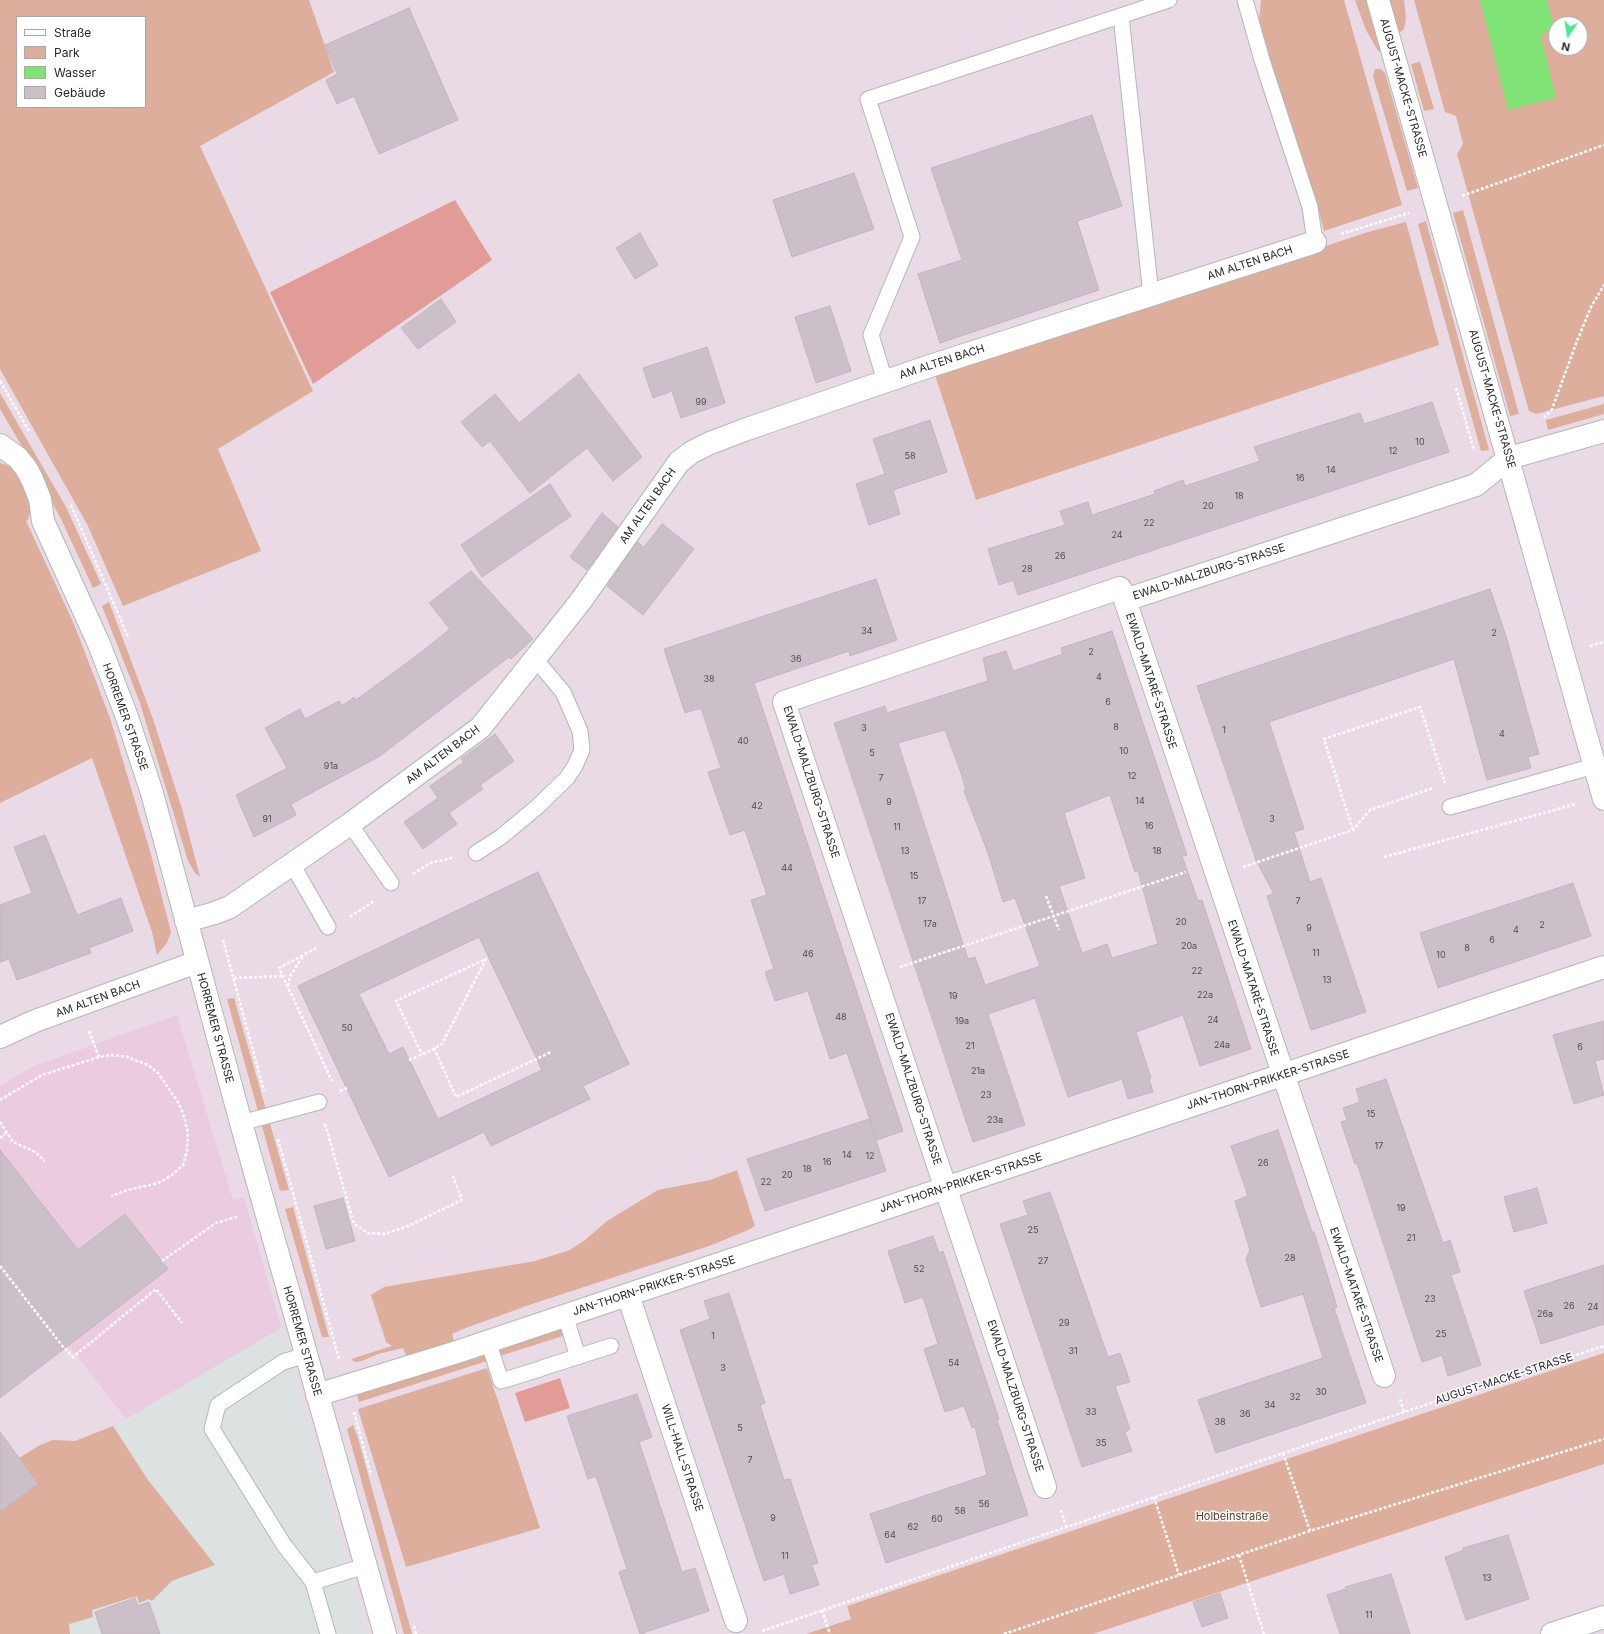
<!DOCTYPE html>
<meta charset="utf-8">
<style>
body{margin:0}
#map{position:relative;width:1604px;height:1634px;overflow:hidden;background:#e9dae6;font-family:Inter,sans-serif}
canvas{display:block}
.legend{position:absolute;left:16px;top:16px;width:130px;height:92px;box-sizing:border-box;background:#fff;border:1px solid #a9a9a9;margin:0;padding:5px 7px;list-style:none;font-size:12px;color:#282828}
.legend li{display:flex;align-items:center;gap:8px;height:20px}
.legend b{width:20px;border:1px solid #a9a9a9}
.north{position:absolute;left:1548px;top:16px;width:40px;height:40px;box-sizing:border-box;background:#fff;border:1px solid #a9a9a9;border-radius:50%;rotate:192deg;font-size:11px;font-weight:700;line-height:16px;text-align:center;color:#282828}
.north::after{content:'';display:block;margin:auto;width:14px;height:18px;background:#46ea91;clip-path:polygon(50% 0,100% 100%,50% 72%,0 100%)}
</style>
<div id="map">
<canvas width="1604" height="1634"></canvas>
<ul class="legend">
<li><b style="height:5px;background:#fff"></b>Straße</li>
<li><b style="height:11px;background:#dcae9b"></b>Park</li>
<li><b style="height:11px;background:#7fe475"></b>Wasser</li>
<li><b style="height:11px;background:#cbbfc8"></b>Gebäude</li>
</ul>
<div class="north">N</div>
</div>
<script>
const context = document.querySelector('canvas').getContext('2d');
context.lineJoin = 'round';
function fill(path, color) { context.fillStyle = color; context.fill(path, 'evenodd'); }
const shape = rows => new Path2D(rows.map(r => 'M' + r).join(''));
function trace(path, color, width, dash) { context.strokeStyle = color; context.lineWidth = width; context.lineCap = dash ? 'butt' : 'round'; context.setLineDash(dash || []); context.stroke(path); }
function drawText(font, color, halo, rows, align = 'center') {
  context.font = font + ' Inter,sans-serif'; context.lineWidth = 3; context.setLineDash([]); context.textBaseline = 'middle'; context.strokeStyle = halo; context.fillStyle = color; for (const [text, x, y, turn = 0] of rows) {
    context.save(); context.translate(x, y); context.rotate((+turn || 0) * Math.PI / 180); context.textAlign = isNaN(turn) ? turn : align; if (halo) context.strokeText(text, 0, 0); context.fillText(text, 0, 0); context.restore();
  }
}
fill(shape([
 [281,1328,367,1634,0,1634,0,1493,50,1559,148,1480,113,1426]
]), '#dbe2e1');
fill(shape([
 [177,1015,233,1200,244,1197,281,1328,126,1419,0,1258,0,1086,34,1066]
]), '#eacbe0');
fill(shape([
 [0,0,309,0,334,72,200,146,313,391,218,449,261,551,123,606,88,526,0,369],
 [17,17,145,17,145,107,17,107],
 [1261,0,1344,0,1402,205,1324,231,1315,197,1265,49,1259,21],
 [1355,0,1370,0,1386,59,1377,49,1366,30],
 [1387,0,1404,0,1406,19,1404,29,1398,34],
 [1414,0,1604,0,1604,396,1536,414,1529,411,1457,154,1463,144,1456,116,1445,112],
 [1556,24,1580,24,1580,48,1556,48],
 [1420,62,1434,109,1424,111,1411,64],
 [1375,69,1381,69,1385,73,1418,188,1407,191,1373,76],
 [1463,210,1519,414,1510,416,1453,213],
 [1426,221,1489,450,1481,451,1418,224],
 [1406,222,1439,345,976,500,935,375,1368,232],
 [0,393,66,507,101,584,93,588,62,521,23,448,0,409],
 [1604,404,1604,414,1548,430,1546,420],
 [0,463,15,468,33,500,28,520,26,521,74,624,110,718,150,851,171,932,167,943,157,955,152,932,92,758,0,803],
 [109,602,153,719,183,812,200,877,195,873,188,861,140,703,102,606],
 [234,998,289,1190,280,1191,227,999],
 [737,1170,755,1226,746,1231,709,1246,529,1305,463,1329,452,1334,455,1345,408,1361,403,1348,378,1354,362,1361,355,1362,351,1359,392,1346,386,1342,371,1295,384,1287,535,1261,570,1250,585,1240,607,1221,658,1190,710,1180],
 [293,1207,329,1337,322,1337,285,1209],
 [563,1326,566,1335,500,1356,497,1346],
 [484,1351,487,1361,359,1402,356,1392],
 [1604,1353,1604,1464,1093,1634,806,1634,851,1619,847,1606],
 [487,1368,540,1528,406,1567,358,1409],
 [353,1425,358,1438,412,1634,404,1634,347,1429],
 [113,1426,148,1480,215,1565,172,1581,152,1601,149,1599,139,1603,137,1596,92,1610,93,1617,69,1624,70,1634,0,1634,0,1497,9,1505,38,1484,19,1458,40,1445,53,1440,75,1441]
]), '#dcae9b');
fill(shape([
 [455,200,492,260,313,384,270,292],
 [560,1378,570,1408,525,1422,515,1393]
]), '#e29c97');
fill(shape([
 [1480,0,1547,0,1555,30,1540,34,1556,98,1508,110]
]), '#7fe475');
const building = shape([
 [409,8,458,120,379,154,354,96,337,104,326,80,337,74,325,45,409,8],
 [1092,115,1122,206,1077,221,1099,290,940,343,918,274,962,260,931,168,1092,115],
 [854,173,874,229,792,257,773,200,854,173],
 [640,233,658,265,635,279,616,248,640,233],
 [441,299,456,322,418,349,401,328,441,299],
 [830,306,851,371,816,383,795,317,830,306],
 [707,347,725,403,681,418,672,391,653,398,643,368,707,347],
 [579,374,642,457,613,481,587,448,530,493,490,441,482,447,461,422,495,394,519,423,579,374],
 [1432,402,1449,452,1018,595,1013,580,999,585,988,549,1065,525,1060,511,1088,502,1092,515,1155,494,1154,491,1183,480,1185,486,1260,461,1254,447,1360,413,1364,424,1432,402],
 [930,420,947,472,893,490,900,514,869,525,856,484,885,474,873,439,930,420],
 [550,484,571,516,482,577,461,545,550,484],
 [602,513,618,527,587,570,570,557,602,513],
 [662,524,694,549,643,615,607,586,637,542,644,547,662,524],
 [471,571,533,639,511,659,509,657,380,756,291,804,296,815,254,837,236,795,287,768,265,728,300,709,305,719,339,701,342,706,354,697,356,700,420,653,450,629,429,603,471,571],
 [876,579,897,640,850,656,849,651,754,683,903,1131,877,1140,847,1053,830,1059,808,991,775,1001,765,972,774,969,751,900,767,895,745,830,730,835,708,772,721,768,701,708,685,713,664,649,876,579],
 [1490,589,1506,636,1539,754,1528,757,1531,768,1487,780,1454,659,1269,722,1304,829,1294,832,1310,882,1321,878,1366,1012,1311,1030,1267,896,1274,894,1256,860,1197,686,1490,589],
 [1112,631,1187,855,1182,856,1198,901,1202,900,1251,1049,1200,1066,1183,1015,1136,1032,1151,1078,1149,1079,1153,1092,1128,1099,1122,1079,1068,1097,1035,998,988,1014,1025,1125,973,1142,834,723,885,706,887,713,988,681,983,658,1006,651,1013,671,1063,654,1061,648,1112,631],
 [945,730,962,776,966,790,964,791,988,853,1003,902,1015,898,1040,966,985,985,975,957,968,959,898,743,945,730],
 [1110,795,1135,872,1138,871,1158,944,1112,958,1107,944,1082,953,1059,886,1085,878,1064,813,1110,795],
 [495,734,514,761,480,785,483,789,449,813,457,824,423,849,404,822,438,798,430,786,464,762,461,759,495,734],
 [45,835,77,915,121,898,133,931,89,948,91,953,17,980,9,959,0,962,0,905,32,893,14,847,45,835],
 [538,872,629,1064,583,1086,590,1099,491,1146,484,1132,389,1177,298,986,538,872],
 [479,937,542,1070,438,1119,403,1047,389,1054,359,994,479,937],
 [1573,883,1591,936,1438,988,1420,933,1573,883],
 [1604,1021,1604,1059,1595,1061,1604,1095,1574,1104,1553,1035,1604,1021],
 [1386,1079,1443,1243,1450,1240,1460,1272,1451,1275,1481,1365,1448,1376,1442,1355,1422,1362,1357,1163,1355,1164,1341,1122,1347,1120,1343,1108,1360,1102,1356,1089,1386,1079],
 [869,1119,886,1171,765,1211,747,1159,869,1119],
 [1278,1130,1312,1232,1314,1232,1337,1307,1334,1308,1366,1403,1216,1453,1198,1400,1323,1358,1303,1294,1261,1307,1246,1259,1250,1250,1235,1201,1248,1196,1231,1146,1278,1130],
 [0,1150,78,1250,125,1214,168,1269,0,1398,0,1150],
 [1537,1188,1547,1223,1514,1232,1504,1197,1537,1188],
 [1050,1192,1108,1357,1120,1353,1130,1382,1115,1386,1130,1429,1125,1432,1132,1451,1082,1467,1000,1224,1028,1215,1023,1201,1050,1192],
 [343,1198,355,1241,326,1249,314,1206,343,1198],
 [933,1236,939,1253,943,1251,999,1419,997,1420,1028,1515,886,1563,870,1514,987,1475,975,1427,972,1428,964,1406,945,1412,924,1349,938,1344,923,1297,905,1303,888,1251,933,1236],
 [1604,1265,1604,1324,1541,1344,1524,1291,1604,1265],
 [729,1293,765,1403,760,1405,784,1480,790,1479,818,1563,812,1565,819,1585,790,1594,784,1574,764,1581,680,1330,710,1319,704,1301,729,1293],
 [637,1394,652,1437,639,1442,682,1572,695,1568,709,1611,640,1634,619,1572,627,1569,596,1476,588,1479,567,1416,637,1394],
 [0,1432,38,1484,0,1512,0,1432],
 [1508,1535,1529,1599,1466,1620,1445,1557,1464,1550,1463,1548,1508,1535],
 [1391,1574,1410,1634,1340,1634,1327,1595,1346,1589,1345,1587,1391,1574],
 [1220,1593,1228,1618,1202,1627,1193,1602,1220,1593],
 [135,1598,138,1606,149,1602,160,1634,102,1634,95,1612,135,1598]
]);
fill(building, '#cbbfc8');
trace(building, '#c4b4c0', 1);
const lane = shape([
 [1245,0,1262,60,1310,207,1315,242],
 [1121,16,1151,295],
 [885,381,871,335,912,237,868,99,1169,0],
 [1450,807,1594,766],
 [350,824,391,883],
 [476,853,501,837,537,807,567,778,575,766,582,750,580,731,563,692,536,660],
 [292,864,328,927],
 [241,1123,319,1102],
 [565,1315,578,1357],
 [488,1341,501,1381,540,1369],
 [306,1355,283,1362,218,1405,212,1429,284,1545,313,1582,365,1566],
 [542,1368,611,1346],
 [313,1582,328,1634]
]);
const street = shape([
 [1378,0,1604,799],
 [1125,600,1384,1376],
 [152,793,241,1123,385,1634],
 [186,921,215,913,230,907,350,824,480,728,580,602,679,462,692,452,710,443,747,429,930,366,1315,242],
 [0,1037,35,1021,197,962],
 [628,1295,736,1621],
 [317,1395,457,1352,1604,967],
 [1045,1487,784,702,1120,588,1125,600,1476,485,1509,458,1604,431],
 [1552,1634,1604,1617]
]);
const secondary = shape([
 [0,445,18,458,26,468,32,479,40,499,43,521,99,644,127,717,152,793]
]);
trace(lane, '#aebbb4', 17);
trace(street, '#aebbb4', 24);
trace(secondary, '#aebbb4', 24);
trace(shape([
 [1462,196,1604,145],
 [1341,234,1409,213],
 [0,381,29,431],
 [1456,388,1474,450],
 [1544,418,1552,409,1577,341,1591,307,1604,285],
 [71,505,129,639],
 [1590,646,1604,642],
 [1353,830,1324,739,1420,707,1445,783],
 [1384,857,1576,804],
 [1243,867,1353,830,1370,810,1433,788],
 [413,874,430,863,452,858],
 [1046,896,1059,930],
 [350,917,374,901],
 [223,940,264,1091],
 [316,948,279,968,332,1081],
 [900,967,1186,872],
 [234,978,283,976],
 [288,986,290,976,303,956],
 [89,1031,99,1057,113,1055,127,1057,148,1065,158,1073,178,1102,183,1113,188,1133,187,1151,183,1165,172,1175,158,1183,124,1191,111,1196],
 [434,1048,456,1097,551,1052],
 [409,1060,428,1052,442,1044,486,959,396,1001,422,1054],
 [340,1091,347,1088],
 [0,1100,42,1075,99,1057],
 [0,1122,13,1142,35,1152,45,1161],
 [325,1124,354,1224,368,1233,384,1234,408,1226,462,1200,453,1176],
 [0,1138,6,1133],
 [278,1139,339,1359],
 [162,1261,216,1223,239,1216],
 [0,1266,64,1348,73,1357,156,1289,182,1323],
 [1400,1399,1404,1412],
 [354,1412,371,1475],
 [1283,1453,1310,1531],
 [1154,1497,1179,1575],
 [1061,1510,1066,1526],
 [1239,1555,1264,1634],
 [822,1610,830,1634],
 [414,1626,416,1634],
 [762,1631,1404,1412,1604,1346],
 [1004,1634,1310,1531,1604,1439]
]), '#fff', 2.5, [3, 2]);
trace(lane, '#fff', 15);
trace(street, '#fff', 22);
trace(secondary, '#fff', 22);
drawText('9px', '#514e50', null, [
 ["99",701,402],
 ["10",1420,442],
 ["12",1393,451],
 ["58",910,456],
 ["14",1331,470],
 ["16",1300,478],
 ["18",1239,496],
 ["20",1208,506],
 ["22",1149,523],
 ["24",1117,535],
 ["26",1060,556],
 ["28",1027,569],
 ["34",867,631],
 ["2",1494,633],
 ["2",1091,652],
 ["36",796,659],
 ["4",1099,677],
 ["38",709,679],
 ["6",1108,702],
 ["8",1116,727],
 ["3",864,728],
 ["1",1224,730],
 ["4",1502,734],
 ["40",743,741],
 ["10",1124,751],
 ["5",872,753],
 ["91a",331,766],
 ["12",1132,776],
 ["7",881,778],
 ["14",1140,801],
 ["9",889,802],
 ["42",757,806],
 ["91",267,819],
 ["3",1272,819],
 ["16",1149,826],
 ["11",897,827],
 ["13",905,851],
 ["18",1157,851],
 ["44",787,868],
 ["15",914,876],
 ["17",922,901],
 ["7",1298,901],
 ["20",1181,922],
 ["17a",930,924],
 ["2",1542,925],
 ["9",1309,928],
 ["4",1516,930],
 ["6",1492,940],
 ["20a",1189,946],
 ["8",1467,948],
 ["11",1316,953],
 ["46",808,954],
 ["10",1441,955],
 ["22",1197,971],
 ["13",1327,980],
 ["22a",1205,995],
 ["19",953,996],
 ["48",841,1017],
 ["24",1213,1020],
 ["19a",962,1021],
 ["50",347,1028],
 ["24a",1222,1045],
 ["21",970,1046],
 ["6",1580,1047],
 ["21a",978,1071],
 ["23",986,1095],
 ["15",1371,1114],
 ["23a",995,1120],
 ["17",1379,1146],
 ["14",847,1155],
 ["12",870,1156],
 ["16",827,1162],
 ["26",1263,1163],
 ["18",807,1169],
 ["20",787,1175],
 ["22",766,1182],
 ["19",1401,1208],
 ["25",1033,1230],
 ["21",1411,1238],
 ["28",1290,1258],
 ["27",1043,1261],
 ["52",919,1269],
 ["23",1430,1299],
 ["26",1569,1306],
 ["24",1593,1307],
 ["26a",1545,1314],
 ["29",1064,1323],
 ["25",1441,1334],
 ["1",713,1336],
 ["31",1073,1351],
 ["54",954,1363],
 ["3",723,1368],
 ["30",1321,1392],
 ["32",1295,1397],
 ["34",1270,1405],
 ["33",1091,1412],
 ["36",1245,1414],
 ["38",1220,1422],
 ["5",740,1428],
 ["35",1101,1443],
 ["7",750,1460],
 ["56",984,1504],
 ["58",960,1511],
 ["9",773,1518],
 ["60",937,1519],
 ["62",913,1527],
 ["64",890,1535],
 ["11",785,1556],
 ["13",1487,1578],
 ["11",1369,1615]
]);
drawText('11px', '#282828', '#fff', [
 ["AUGUST-MACKE-STRASSE",1403,88,74],
 ["AM ALTEN BACH",1250,263,-18],
 ["AM ALTEN BACH",942,362,-18],
 ["AUGUST-MACKE-STRASSE",1492,399,74],
 ["AM ALTEN BACH",648,506,-55],
 ["EWALD-MALZBURG-STRASSE",1209,572,-18],
 ["EWALD-MATARÉ-STRASSE",1151,681,72],
 ["HORREMER STRASSE",125,717,70],
 ["AM ALTEN BACH",443,755,-37],
 ["EWALD-MALZBURG-STRASSE",811,782,72],
 ["EWALD-MATARÉ-STRASSE",1253,988,72],
 ["AM ALTEN BACH",98,999,-20],
 ["HORREMER STRASSE",215,1028,75],
 ["JAN-THORN-PRIKKER-STRASSE",1268,1080,-18],
 ["EWALD-MALZBURG-STRASSE",913,1089,72],
 ["JAN-THORN-PRIKKER-STRASSE",961,1183,-18],
 ["JAN-THORN-PRIKKER-STRASSE",654,1286,-18],
 ["EWALD-MATARÉ-STRASSE",1356,1295,71],
 ["HORREMER STRASSE",302,1341,74],
 ["AUGUST-MACKE-STRASSE",1504,1379,-18],
 ["EWALD-MALZBURG-STRASSE",1015,1396,72],
 ["WILL-HALL-STRASSE",682,1458,72]
]);
drawText('11px', '#5e3a1f', '#fff', [
 ["Holbeinstraße",1232,1517]
]);
</script>
